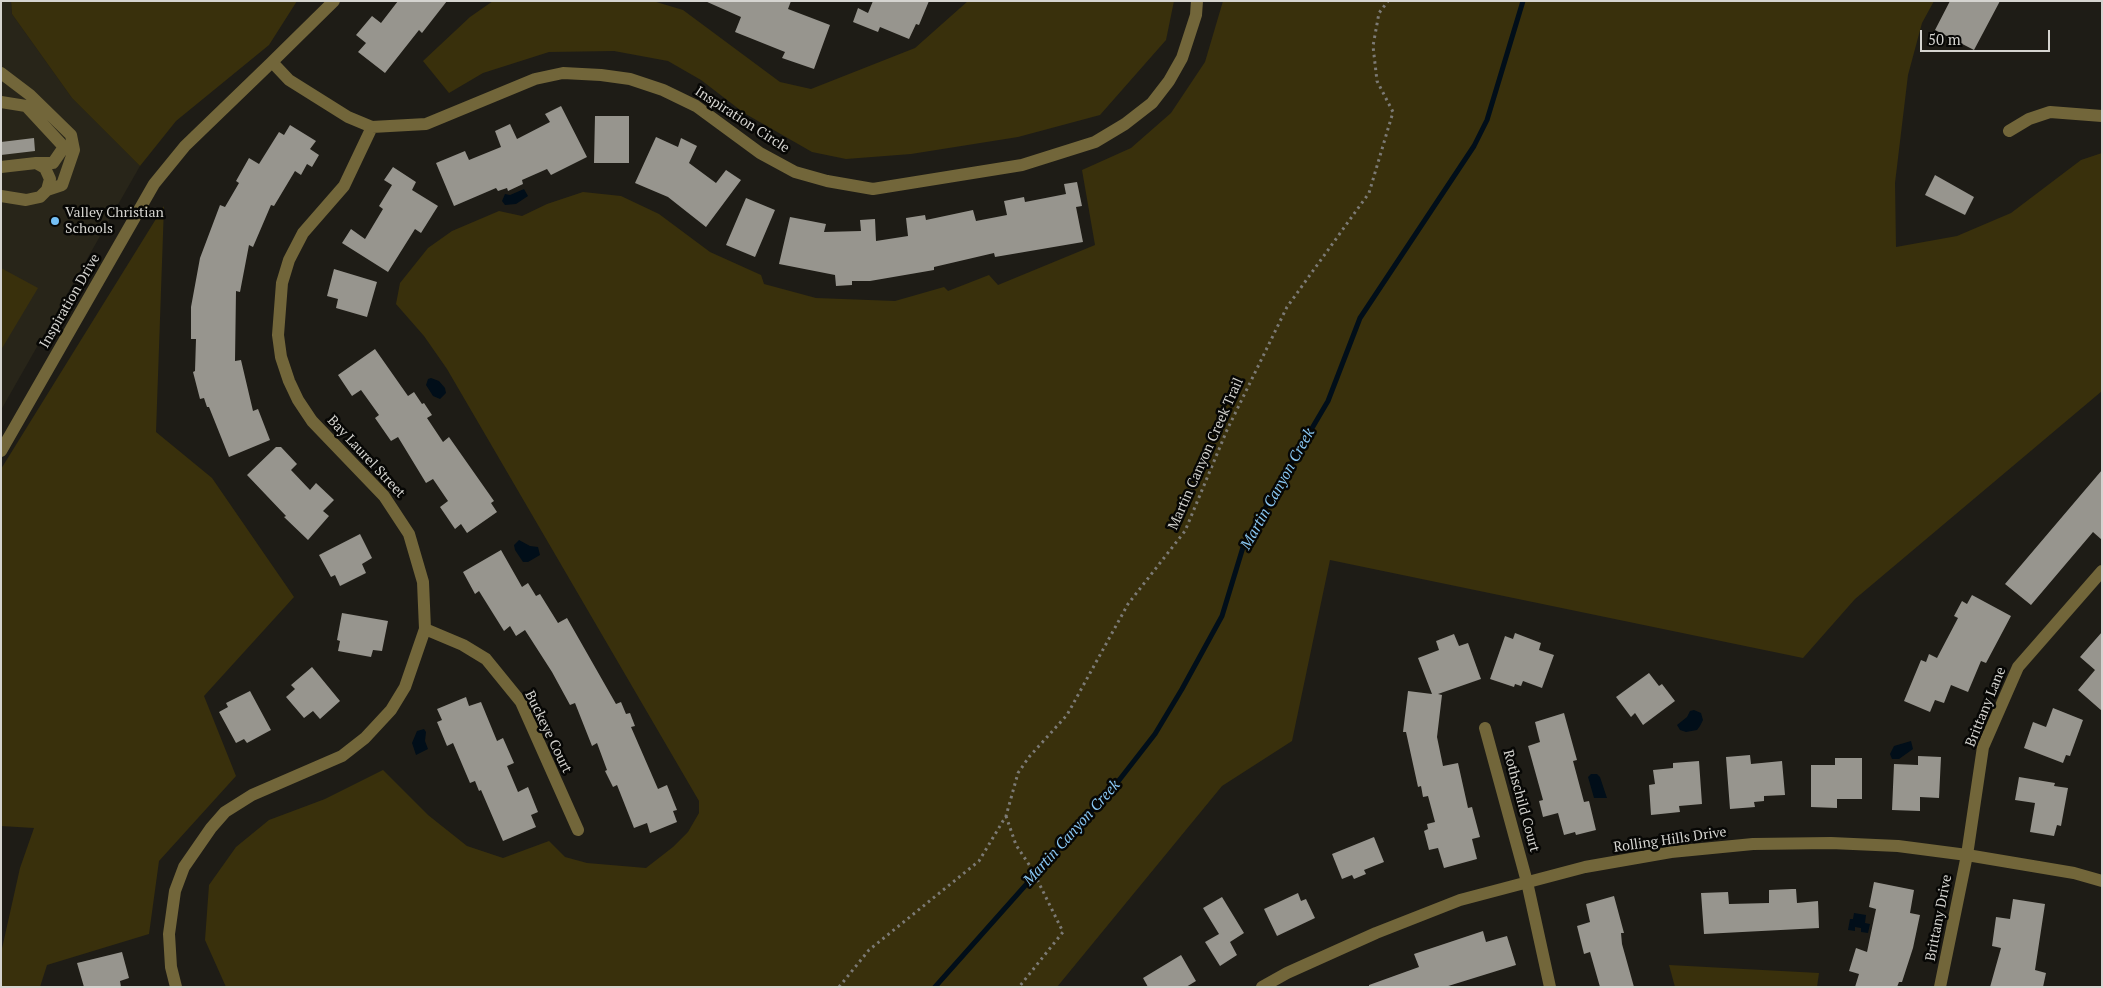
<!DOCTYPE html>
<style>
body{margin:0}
#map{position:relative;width:2103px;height:988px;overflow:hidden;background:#1e1c16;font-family:"PT Serif",serif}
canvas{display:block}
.frame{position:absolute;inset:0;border:2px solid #d5d4d0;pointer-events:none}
.scale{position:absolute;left:1920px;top:30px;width:130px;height:22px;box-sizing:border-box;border:2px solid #d5d4d0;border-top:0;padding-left:6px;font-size:15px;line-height:18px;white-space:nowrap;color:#d5d4d0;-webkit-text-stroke:4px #070705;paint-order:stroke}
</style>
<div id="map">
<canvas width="2103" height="988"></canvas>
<div class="frame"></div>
<div class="scale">50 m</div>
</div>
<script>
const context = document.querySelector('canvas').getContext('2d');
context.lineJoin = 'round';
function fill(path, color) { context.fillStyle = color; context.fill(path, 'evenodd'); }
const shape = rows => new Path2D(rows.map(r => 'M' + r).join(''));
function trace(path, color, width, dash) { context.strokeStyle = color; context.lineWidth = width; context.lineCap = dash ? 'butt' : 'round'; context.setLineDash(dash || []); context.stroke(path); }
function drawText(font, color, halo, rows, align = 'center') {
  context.font = font + ' "PT Serif",serif'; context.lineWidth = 5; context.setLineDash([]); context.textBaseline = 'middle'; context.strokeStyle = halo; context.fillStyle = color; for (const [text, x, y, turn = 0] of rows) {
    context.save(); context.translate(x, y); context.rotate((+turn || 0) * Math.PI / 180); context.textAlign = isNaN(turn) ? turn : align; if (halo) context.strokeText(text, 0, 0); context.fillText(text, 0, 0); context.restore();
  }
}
fill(shape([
 [1,1,11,1,12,14,72,98,140,166,1,410]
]), '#282519');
fill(shape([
 [11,1,297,1,269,45,176,121,140,166,72,98,12,14],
 [493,1,653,1,683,10,780,82,811,89,915,48,968,1,1174,1,1166,40,1100,115,1018,137,911,154,846,159,812,152,744,113,701,80,668,61,614,51,549,52,483,73,449,93,423,61,470,17],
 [1223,1,1934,1,1922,23,1908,75,1895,183,1896,247,1957,236,2011,213,2081,160,2102,153,2102,391,1855,599,1803,658,1330,560,1292,741,1222,786,1057,987,226,987,205,940,209,885,236,847,269,820,325,799,383,770,428,815,467,846,503,858,549,841,565,857,587,863,646,868,673,847,688,832,699,813,699,801,447,369,424,336,396,304,400,283,428,248,452,231,499,211,522,216,547,204,583,192,621,196,659,214,710,252,761,275,764,284,816,298,895,301,944,287,948,291,989,275,998,285,1095,245,1082,170,1131,148,1171,113,1205,62],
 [164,206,156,432,212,478,294,597,204,696,236,776,159,861,149,934,47,965,40,987,1,987,1,953,20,868,34,828,1,826,1,469],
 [1,268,38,288,1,350],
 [1669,965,1819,973,1817,987,1675,987]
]), '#39300c');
fill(shape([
 [524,189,528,196,516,204,505,205,502,201,505,194,510,195],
 [431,378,439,381,445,388,446,393,440,399,433,396,426,385,428,379],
 [519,540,530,546,538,547,540,555,528,562,523,562,515,550,514,545],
 [1694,710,1701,713,1703,720,1700,726,1697,730,1686,732,1680,730,1677,725,1687,717,1690,711],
 [424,729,426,732,425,741,428,749,416,755,412,743,417,731],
 [1911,741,1913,749,1899,759,1892,759,1890,754,1894,746],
 [1591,774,1597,774,1600,777,1607,798,1594,798,1588,777],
 [1854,913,1866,915,1865,923,1870,924,1868,933,1861,932,1861,928,1855,927,1855,931,1848,930,1850,919,1853,919]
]), '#010e19');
trace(shape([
 [935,987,1120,779,1155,734,1182,689,1222,616,1244,544,1328,401,1360,318,1474,146,1487,120,1523,1]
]), '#010e19', 5);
fill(shape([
 [398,1,447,1,422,33,419,30,385,73,358,52,366,43,356,35,372,16,381,23],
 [705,1,791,1,788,9,830,25,814,69,782,58,785,52,735,32,741,17],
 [873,1,929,1,919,25,916,24,909,39,880,27,878,32,853,22,858,8,868,13],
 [1950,1,2000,1,1974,50,1935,30],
 [561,106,587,157,551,175,547,169,522,180,523,184,508,191,507,188,498,191,496,188,454,206,436,163,465,151,469,160,501,147,495,131,510,124,517,139,550,122,545,114],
 [595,116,629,116,629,163,594,163],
 [290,125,316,141,310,149,319,155,312,167,307,164,301,175,295,171,274,206,271,205,253,247,249,245,240,292,236,291,235,361,241,360,253,411,258,409,270,440,229,457,209,407,207,407,204,398,200,399,193,372,195,371,196,339,191,339,191,307,200,258,220,205,225,207,239,183,236,181,249,158,259,164,279,132,284,135],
 [656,137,678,147,681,138,697,146,689,163,716,183,726,170,741,180,706,227,668,197,635,183],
 [34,138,35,151,1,155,1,142],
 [393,167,416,182,412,190,438,206,421,233,415,229,388,272,342,243,351,229,365,239,383,209,379,206,392,185,384,180],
 [1935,175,1974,197,1965,215,1925,195],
 [1077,182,1082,206,1076,207,1083,242,995,257,994,253,934,267,934,270,870,281,852,281,852,285,836,286,835,275,779,264,790,217,826,224,824,232,861,231,860,220,875,219,876,241,908,236,906,218,925,215,926,220,973,210,976,221,1007,215,1004,201,1024,197,1025,202,1066,194,1064,184],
 [746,198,775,210,755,257,726,245],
 [334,269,377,282,367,317,336,308,338,299,327,296],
 [375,349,408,396,414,392,422,404,424,403,432,415,427,418,443,442,449,437,494,501,491,503,497,512,467,533,461,524,455,529,440,507,448,501,433,479,426,483,398,437,391,441,375,418,379,415,361,390,352,396,338,375],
 [276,447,281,447,297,464,291,470,310,490,316,483,334,500,323,511,329,516,308,540,284,517,286,516,247,475],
 [2102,470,2102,540,2093,532,2031,605,2005,584],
 [360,534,372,558,362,564,366,573,340,586,335,575,331,577,319,555],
 [501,550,522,587,528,583,536,596,540,594,558,623,567,618,616,704,621,702,626,714,630,713,635,726,631,727,658,789,667,785,677,810,673,811,677,822,650,833,647,823,634,828,617,785,613,787,605,771,607,770,597,743,592,746,575,703,570,705,552,672,525,630,516,636,510,626,504,631,479,591,475,594,463,572],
 [1972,595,2011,616,1986,663,1981,661,1968,692,1951,685,1944,703,1935,700,1930,712,1904,701,1921,660,1926,662,1929,654,1937,658,1958,618,1954,616,1962,601,1967,604],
 [342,613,388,621,382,651,373,650,371,657,338,651,340,641,337,640],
 [2102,632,2102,711,2078,690,2095,670,2080,657],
 [1515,633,1541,643,1539,650,1554,655,1542,688,1523,681,1521,686,1515,684,1514,687,1490,679,1505,636,1513,639],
 [1454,634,1459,646,1468,643,1481,679,1438,694,1442,695,1437,737,1443,766,1458,763,1468,808,1472,807,1480,837,1472,839,1477,859,1444,868,1438,848,1429,850,1424,831,1428,829,1427,824,1435,822,1428,796,1423,797,1421,786,1418,787,1406,732,1403,732,1408,691,1432,694,1418,658,1439,650,1436,641],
 [312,667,340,701,320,719,313,711,304,718,286,697,295,689,291,685],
 [1649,673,1659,686,1662,684,1675,701,1643,725,1635,713,1631,717,1616,697],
 [250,691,271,730,247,743,244,739,236,743,219,712,228,707,226,703],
 [466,697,469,706,481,702,497,741,503,738,514,763,507,766,518,792,528,787,538,812,531,815,536,827,503,841,481,790,479,791,475,781,470,783,453,743,447,746,437,722,442,720,437,709],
 [2053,708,2083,720,2070,756,2066,755,2063,763,2024,748,2033,722,2046,727],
 [1564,713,1577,760,1573,761,1584,802,1589,801,1596,830,1576,835,1575,832,1564,835,1558,813,1543,817,1539,801,1543,800,1528,746,1540,742,1535,722],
 [1750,755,1751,764,1782,761,1785,795,1764,796,1764,801,1754,802,1755,807,1730,809,1726,757],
 [1918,756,1941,757,1939,798,1920,797,1920,811,1892,810,1894,764,1918,765],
 [1835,758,1862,758,1862,799,1837,799,1837,808,1811,807,1811,765,1835,765],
 [1699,761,1702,804,1679,806,1680,812,1651,815,1649,785,1655,784,1653,770,1673,768,1673,763],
 [2019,777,2055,783,2054,786,2068,788,2061,826,2057,825,2054,836,2030,832,2035,803,2015,800],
 [1374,837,1384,862,1364,870,1366,874,1354,879,1352,875,1342,879,1332,854],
 [1874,882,1914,890,1910,913,1920,915,1913,948,1902,982,1899,982,1897,987,1855,987,1859,974,1849,971,1856,948,1867,952,1876,909,1869,907],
 [1792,889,1796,889,1797,903,1818,901,1819,928,1704,934,1701,893,1728,892,1729,904,1769,903,1769,890],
 [1298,893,1301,901,1306,899,1315,918,1277,936,1264,909],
 [1614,896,1624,933,1621,933,1622,944,1634,987,1600,987,1590,952,1584,954,1577,926,1590,922,1586,904],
 [1222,897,1244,933,1230,942,1237,955,1220,966,1205,942,1219,934,1203,908],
 [2013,899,2045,904,2035,970,2046,973,2043,987,1990,987,2001,948,1992,946,1996,917,2010,919],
 [1483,931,1486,942,1507,936,1516,965,1445,987,1369,987,1369,985,1419,967,1414,954],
 [122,952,129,978,120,981,121,987,84,987,77,963],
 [1181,955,1196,981,1186,987,1148,987,1143,978]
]), '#97958e');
trace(shape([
 [1006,816,1016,845,1032,869,1063,932,1019,987],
 [839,987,869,950,979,861,1006,816,1018,773,1029,757,1067,715,1128,604,1185,531,1227,430,1287,307,1369,193,1393,112,1377,81,1373,46,1379,13,1388,1]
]), '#7c7a75', 3, [2.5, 4]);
trace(shape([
 [334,1,272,62,289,80,348,117,372,127,426,124,535,79,563,73,601,75,630,79,663,90,696,106,760,153,795,172,827,181,873,189,1022,165,1095,142,1125,124,1152,103,1169,81,1182,58,1196,15,1197,1],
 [1,73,30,95,71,135,74,150,62,185,47,190],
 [1,102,26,106,64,147,53,163,36,163],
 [2009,131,2029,119,2050,112,2102,116],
 [1,167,36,163,45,168,50,179,47,190,40,197,26,200,1,196],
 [1,451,154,184,185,146,272,62],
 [425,629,463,645,486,659,521,702,578,830],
 [1485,728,1527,882,1550,987],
 [176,987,171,967,169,934,175,891,184,867,211,828,225,812,252,795,342,756,365,738,391,710,405,687,425,629,423,582,409,534,384,496,312,421,298,400,289,381,281,357,278,335,282,283,289,260,303,233,344,186,372,127],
 [1262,987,1287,973,1376,933,1460,900,1585,867,1671,852,1753,844,1831,843,1898,846,1967,855,2074,873,2102,881],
 [1940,987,1967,855,1983,747,2018,667,2102,571]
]), '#72663a', 12);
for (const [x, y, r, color] of [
 [55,221,5,"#74c0f6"]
]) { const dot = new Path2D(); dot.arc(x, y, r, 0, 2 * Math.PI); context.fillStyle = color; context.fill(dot); trace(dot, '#070705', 2); }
drawText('14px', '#d5d4d0', '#070705', [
 ["Inspiration Circle",742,120,33],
 ["Inspiration Drive",70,301,-60],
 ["Martin Canyon Creek Trail",1206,454,-66],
 ["Bay Laurel Street",366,457,47],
 ["Brittany Lane",1986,707,-68],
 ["Buckeye Court",548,732,64],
 ["Rothschild Court",1521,801,75],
 ["Rolling Hills Drive",1670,840,-8],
 ["Brittany Drive",1939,918,-79]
]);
drawText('14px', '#d5d4d0', '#070705', [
 ["Valley Christian",65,213],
 ["Schools",65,229]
], 'left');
drawText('italic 15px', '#89c7f4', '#070705', [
 ["Martin Canyon Creek",1278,489,-61],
 ["Martin Canyon Creek",1072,833,-48]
]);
</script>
